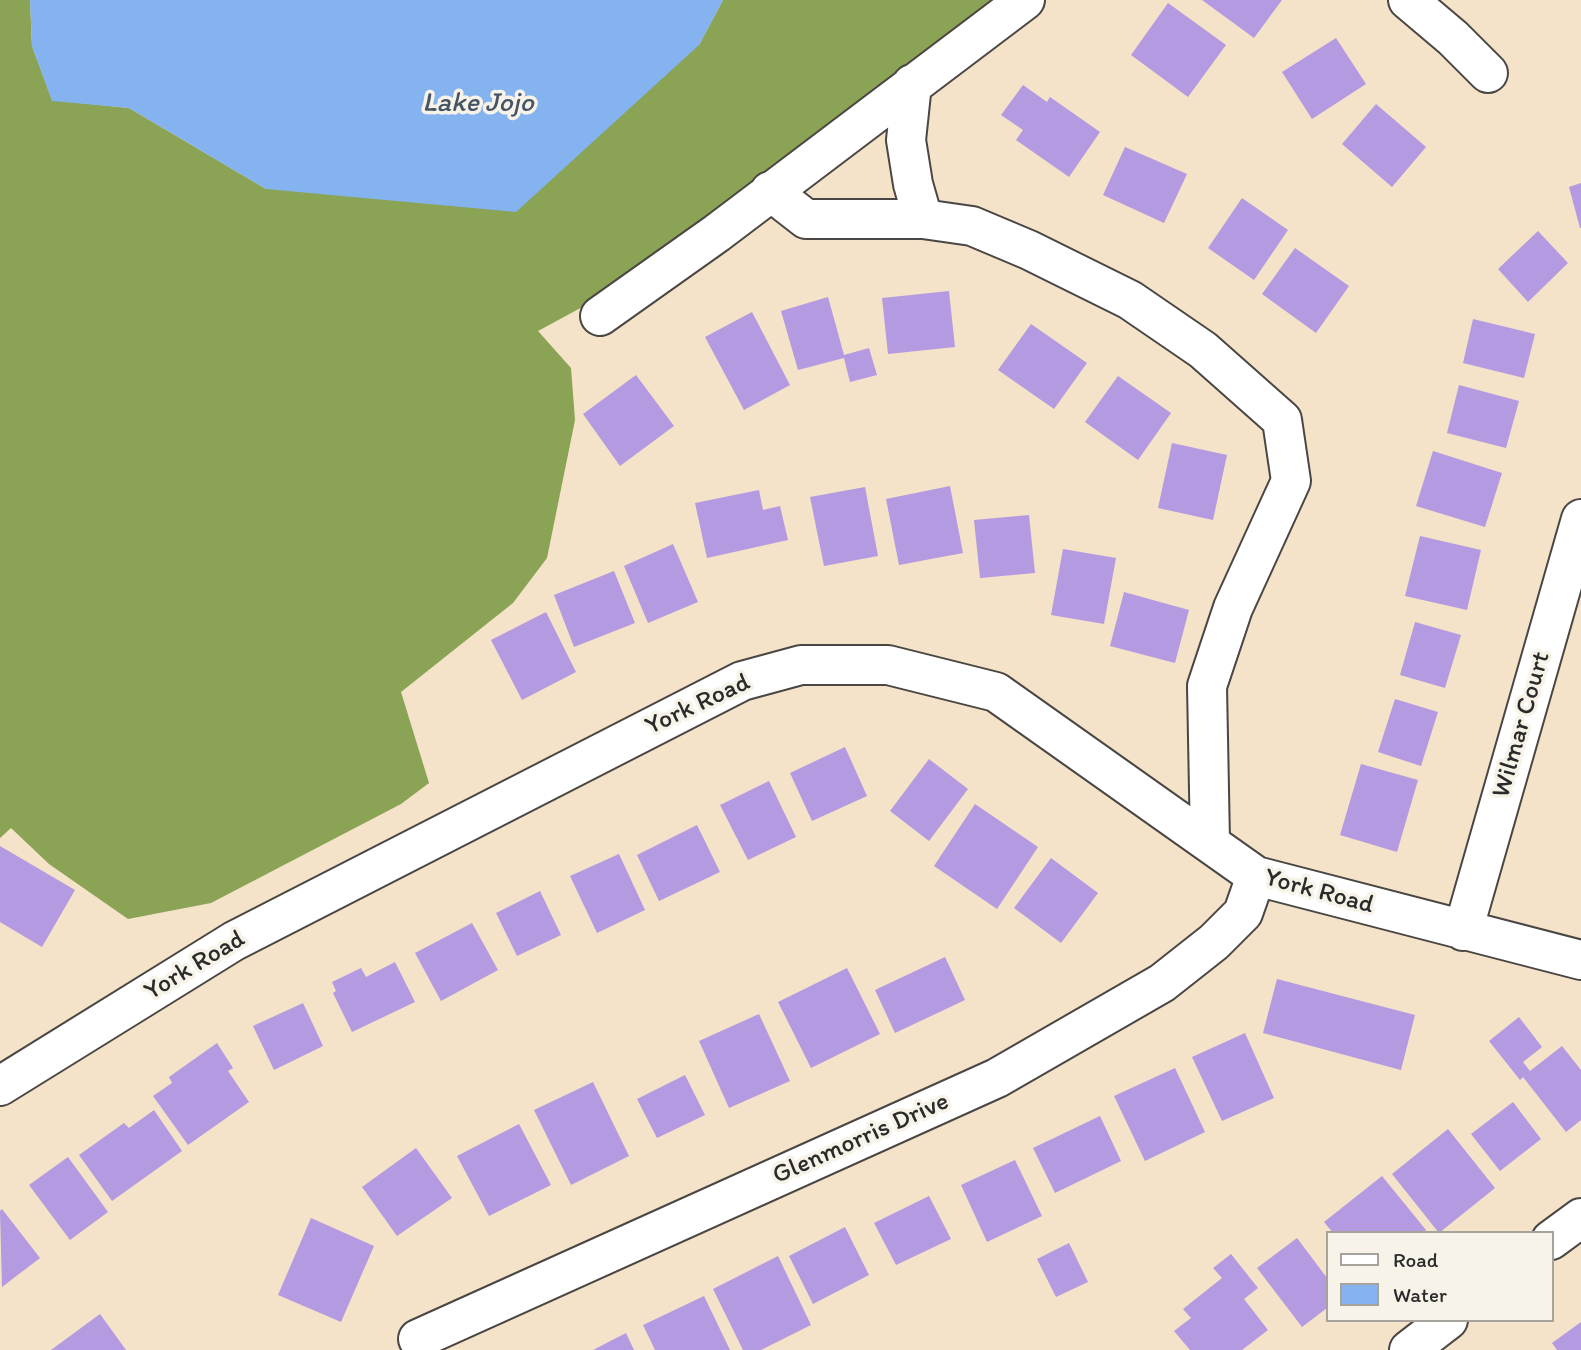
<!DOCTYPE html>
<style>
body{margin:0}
#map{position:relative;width:1581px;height:1350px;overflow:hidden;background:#f4e2c9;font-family:Itim,sans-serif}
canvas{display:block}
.legend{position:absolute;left:1326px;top:1231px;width:228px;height:91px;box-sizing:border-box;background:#f7f3e8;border:2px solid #a5a39c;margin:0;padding:9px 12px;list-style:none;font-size:21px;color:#2b2b2b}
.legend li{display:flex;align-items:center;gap:14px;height:35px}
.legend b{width:35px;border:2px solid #a5a39c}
</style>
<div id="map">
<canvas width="1581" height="1350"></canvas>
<ul class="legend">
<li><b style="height:9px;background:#fff"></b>Road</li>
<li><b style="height:19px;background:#84b3ef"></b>Water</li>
</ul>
</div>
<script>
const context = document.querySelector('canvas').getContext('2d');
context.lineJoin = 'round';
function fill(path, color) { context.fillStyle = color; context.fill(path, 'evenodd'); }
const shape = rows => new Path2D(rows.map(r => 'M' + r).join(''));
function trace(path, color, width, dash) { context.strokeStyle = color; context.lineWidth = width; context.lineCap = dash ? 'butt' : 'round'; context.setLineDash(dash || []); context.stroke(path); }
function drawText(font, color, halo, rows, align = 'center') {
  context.font = font + ' Itim,sans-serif'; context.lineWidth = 7; context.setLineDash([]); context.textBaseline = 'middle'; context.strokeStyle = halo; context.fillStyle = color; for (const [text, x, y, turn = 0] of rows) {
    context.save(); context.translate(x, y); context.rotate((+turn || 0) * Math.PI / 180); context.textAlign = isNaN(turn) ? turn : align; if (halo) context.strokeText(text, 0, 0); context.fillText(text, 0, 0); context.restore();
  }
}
fill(shape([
 [0,0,30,0,32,46,52,100,129,108,266,189,699,45,723,0,1045,0,891,106,732,226,538,331,571,368,575,420,547,558,513,603,401,692,429,783,401,804,211,903,128,919,49,864,11,828,0,838]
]), '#8aa354');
fill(shape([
 [30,0,723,0,699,45,516,212,266,189,129,108,52,101,32,46]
]), '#84b3ef');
fill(shape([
 [1202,0,1282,0,1254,38],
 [1168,3,1226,45,1188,97,1131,55],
 [1336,38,1366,84,1312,119,1282,72],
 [1023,85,1047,102,1050,97,1100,132,1069,177,1016,140,1023,130,1001,115],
 [1376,104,1426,147,1392,187,1342,144],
 [1125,147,1187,174,1164,223,1103,195],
 [1581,183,1581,228,1580,228,1569,187],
 [1242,198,1288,230,1254,280,1208,248],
 [1538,231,1568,263,1528,302,1498,269],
 [1295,248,1349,286,1316,333,1262,294],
 [949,291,955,347,888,354,882,298],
 [828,297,844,355,869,348,877,375,850,382,844,358,798,370,781,311],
 [752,312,790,385,744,410,705,337],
 [1473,319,1535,334,1524,378,1463,363],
 [1031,324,1087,363,1054,409,998,370],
 [636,375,674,426,620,466,583,414],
 [1118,376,1171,413,1138,460,1085,422],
 [1459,385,1519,401,1506,448,1447,433],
 [1172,443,1227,455,1213,520,1158,508],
 [1433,451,1502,473,1485,527,1416,506],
 [950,486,963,553,899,565,886,499],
 [865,487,878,556,824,566,810,497],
 [759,490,763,510,780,506,788,540,707,558,695,503],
 [1029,515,1035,573,980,578,974,520],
 [1420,536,1481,550,1467,610,1405,596],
 [673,544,698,602,648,623,624,566],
 [1063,549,1116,558,1104,624,1051,615],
 [614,571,635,623,574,647,554,595],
 [1124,592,1189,610,1175,663,1110,646],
 [546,612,576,672,522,700,491,640],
 [1415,622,1461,635,1445,688,1400,675],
 [1395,699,1438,712,1421,766,1378,752],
 [845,747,867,796,812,821,790,773],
 [929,759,968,789,929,841,890,811],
 [1361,764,1418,780,1397,852,1340,835],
 [769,781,796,837,748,860,720,805],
 [975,804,1038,847,997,909,934,866],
 [697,825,720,872,659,901,637,855],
 [0,846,75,890,42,947,0,922],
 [619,854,645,910,597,933,570,876],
 [1051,858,1098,893,1061,943,1014,908],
 [540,891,561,935,517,956,496,913],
 [472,923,498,970,441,1001,415,953],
 [945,957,965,1000,895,1033,875,990],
 [395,962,415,1002,352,1032,333,993,336,991,332,982,361,968,366,977],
 [847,968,880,1034,811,1068,778,1002],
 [1277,979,1415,1015,1401,1070,1263,1033],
 [303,1003,323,1046,274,1070,253,1026],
 [759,1014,790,1081,729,1108,699,1041],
 [1519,1017,1542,1047,1523,1062,1530,1071,1562,1046,1581,1070,1581,1120,1566,1132,1523,1077,1520,1080,1489,1041],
 [1245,1033,1274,1098,1222,1121,1192,1057],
 [217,1043,233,1068,228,1071,249,1102,188,1145,153,1096,172,1083,169,1077],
 [1175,1068,1205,1132,1145,1161,1114,1096],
 [685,1075,705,1115,657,1138,637,1099],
 [593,1082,629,1156,571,1185,534,1110],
 [1513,1102,1541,1139,1500,1171,1471,1134],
 [154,1110,182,1151,112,1201,79,1155,124,1123,129,1128],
 [1100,1116,1121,1161,1055,1193,1033,1148],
 [519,1124,551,1185,489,1216,457,1156],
 [1448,1129,1495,1188,1439,1233,1392,1174],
 [416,1148,452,1198,397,1236,362,1187],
 [68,1157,108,1212,70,1240,29,1185],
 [1015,1160,1042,1216,987,1242,961,1185],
 [1382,1176,1426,1230,1423,1233,1333,1233,1324,1222],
 [929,1196,951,1239,896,1265,874,1223],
 [2,1209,40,1258,2,1287,0,1211],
 [311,1218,374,1246,341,1322,278,1295],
 [845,1227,869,1275,813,1304,789,1256],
 [1297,1238,1327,1278,1327,1308,1302,1327,1257,1268],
 [1069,1243,1088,1282,1056,1297,1037,1259],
 [1231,1254,1258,1288,1244,1299,1268,1330,1242,1350,1190,1350,1174,1331,1191,1318,1183,1309,1222,1278,1213,1268],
 [778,1256,811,1325,761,1350,743,1350,713,1289],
 [704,1296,730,1350,655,1350,643,1325],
 [100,1314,126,1350,51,1350],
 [1581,1322,1581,1350,1557,1350,1552,1343],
 [626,1333,634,1350,593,1350]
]), '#b49ae0');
const minor = shape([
 [1408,0,1453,38,1488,73],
 [912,84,906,140,913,184,923,219],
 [770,191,806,219,923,219,972,226,1029,250,1130,300,1203,350,1282,420,1291,481,1233,608,1207,686,1210,842],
 [600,316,717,233,1025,0],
 [1463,931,1581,519],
 [0,1086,234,941,742,681,801,665,888,665,996,692,1256,876,1581,960],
 [1551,1240,1581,1218],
 [418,1339,997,1078,1162,983,1214,942,1243,913,1256,876],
 [1409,1350,1448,1320]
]);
trace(minor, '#494643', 42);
trace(minor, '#fff', 38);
drawText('26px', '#2b2b2b', '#f7f3e8', [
 ["York Road",698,705,-25],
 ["Wilmar Court",1522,725,-74],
 ["York Road",1319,892,15],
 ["York Road",195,966,-31],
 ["Glenmorris Drive",861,1139,-24]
]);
drawText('italic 28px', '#465466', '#f7f3e8', [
 ["Lake Jojo",478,104]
]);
</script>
